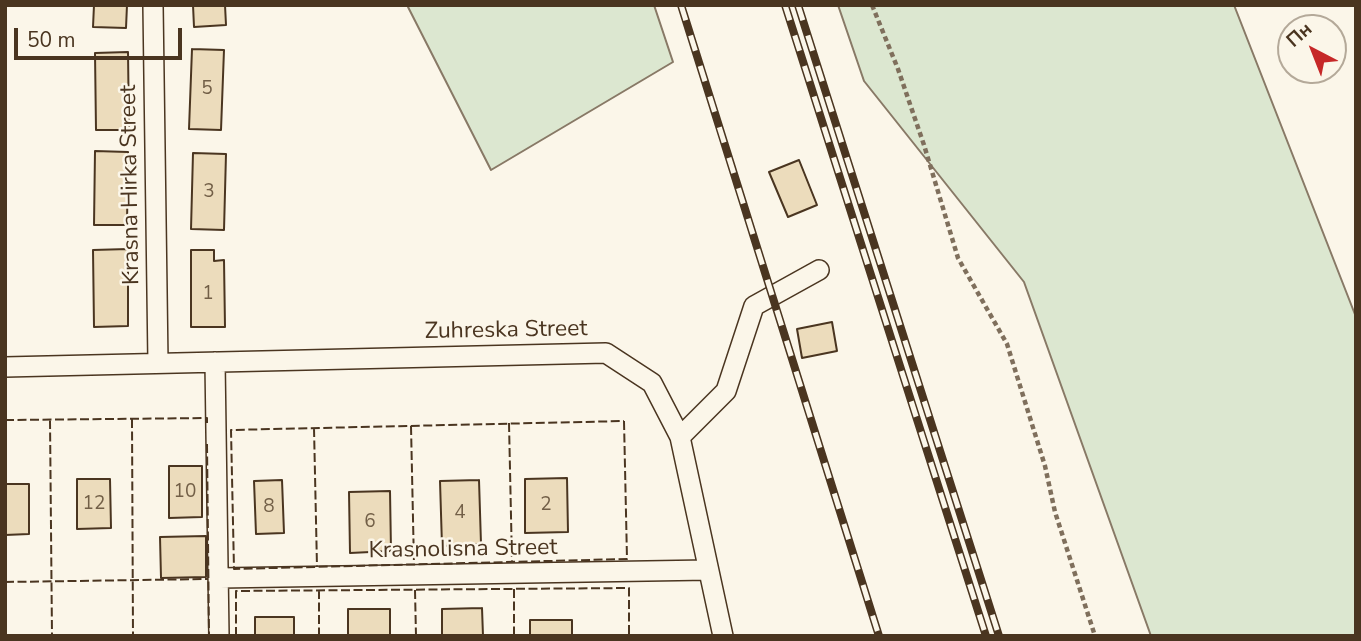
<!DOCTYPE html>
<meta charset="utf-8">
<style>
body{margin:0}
#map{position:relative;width:1361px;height:641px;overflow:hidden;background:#fbf6e9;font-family:"Nunito Sans",sans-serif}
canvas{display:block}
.frame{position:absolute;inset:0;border:7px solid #4a3520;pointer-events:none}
.north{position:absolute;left:1277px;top:14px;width:70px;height:70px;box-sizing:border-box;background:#fbf6e9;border:2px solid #b4a999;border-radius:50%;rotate:318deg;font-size:19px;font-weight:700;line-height:28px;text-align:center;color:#4a3520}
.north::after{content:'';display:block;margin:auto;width:24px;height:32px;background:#c62828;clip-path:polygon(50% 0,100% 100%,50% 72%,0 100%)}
.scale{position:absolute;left:14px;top:28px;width:168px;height:32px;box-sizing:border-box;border:4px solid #4a3520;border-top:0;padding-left:9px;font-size:21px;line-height:24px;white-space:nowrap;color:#4a3520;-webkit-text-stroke:5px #fbf6e9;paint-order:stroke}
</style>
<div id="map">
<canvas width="1361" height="641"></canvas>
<div class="frame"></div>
<div class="north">Пн</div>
<div class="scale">50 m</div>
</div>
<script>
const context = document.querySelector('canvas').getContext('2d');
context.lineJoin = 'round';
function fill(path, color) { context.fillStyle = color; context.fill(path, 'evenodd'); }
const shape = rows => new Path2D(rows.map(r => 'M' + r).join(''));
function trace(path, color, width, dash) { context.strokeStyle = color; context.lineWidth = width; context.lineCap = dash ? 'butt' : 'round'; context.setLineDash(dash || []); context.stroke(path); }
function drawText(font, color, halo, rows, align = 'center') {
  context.font = font + ' "Nunito Sans",sans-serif'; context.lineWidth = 5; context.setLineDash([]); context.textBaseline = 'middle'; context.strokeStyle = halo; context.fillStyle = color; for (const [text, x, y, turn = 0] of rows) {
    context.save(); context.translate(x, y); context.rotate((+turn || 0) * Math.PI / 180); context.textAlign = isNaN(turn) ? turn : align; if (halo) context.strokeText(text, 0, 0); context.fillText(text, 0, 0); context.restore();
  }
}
const green = shape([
 [407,5,654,5,673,62,491,170,407,5],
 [838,5,1234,5,1356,317,1356,636,1151,636,1024,282,864,81,838,5]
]);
fill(green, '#dce7d0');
trace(green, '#887966', 2);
const building = shape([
 [94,5,127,5,126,28,93,27,94,5],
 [193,5,225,5,226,25,194,27,193,5],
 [192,49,224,50,221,130,189,129,192,49],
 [128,52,129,130,96,130,95,53,128,52],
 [95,151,128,152,127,225,94,225,95,151],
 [193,153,226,154,224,230,191,229,193,153],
 [799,160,817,205,788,217,769,172,799,160],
 [128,249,128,326,94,327,93,250,128,249],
 [191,250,214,250,214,261,224,260,225,327,191,327,191,250],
 [832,322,837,351,802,358,797,329,832,322],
 [169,466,202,466,202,517,169,518,169,466],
 [567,478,568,532,525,533,525,479,567,478],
 [77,479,110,479,111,528,77,529,77,479],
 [282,480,284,533,256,534,254,481,282,480],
 [479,480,481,544,442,546,440,481,479,480],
 [5,484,29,484,29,534,5,535,5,484],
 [390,491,391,551,350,553,349,492,390,491],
 [206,536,206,577,161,578,160,537,206,536],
 [482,608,483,636,442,636,442,609,482,608],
 [348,609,390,609,390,636,348,636,348,609],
 [255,617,294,617,294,636,255,636,255,617],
 [530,620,572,620,572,636,530,636,530,620]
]);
fill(building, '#ecdcbc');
trace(building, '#4a3520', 2);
const street = shape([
 [153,5,158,363],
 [215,362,219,636],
 [5,367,606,353,652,383,680,437,723,636],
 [680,437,726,391,754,306,819,270],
 [220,578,708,570]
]);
trace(street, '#4a3520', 22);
trace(shape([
 [872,5,898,69,924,145,958,258,1007,344,1045,466,1055,512,1095,636]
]), '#7f6f5c', 4.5, [5, 3.5]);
trace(street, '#fbf6e9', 19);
const rail = shape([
 [681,5,879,636],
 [785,5,986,636],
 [798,5,999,636]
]);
trace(rail, '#4a3520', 8);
trace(rail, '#fbf6e9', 5, [16]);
trace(shape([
 [132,419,133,636],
 [5,420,207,418,207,423],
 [50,420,52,636],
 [624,421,627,559,234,569,231,430,624,421],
 [509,423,512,562],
 [411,426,414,565],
 [314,428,317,567],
 [207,444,209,636],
 [5,582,208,579],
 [514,589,514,636],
 [319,590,319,636],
 [415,590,416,636],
 [236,636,236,591,629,588,629,636]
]), '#4a3520', 2, [9, 3.5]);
drawText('19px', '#725f47', null, [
 ["5",207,89],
 ["3",209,192],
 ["1",208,294],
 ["10",185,492],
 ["12",94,504],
 ["2",546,505],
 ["8",269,507],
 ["4",460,513],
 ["6",370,522]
]);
drawText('23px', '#4a3520', '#fbf6e9', [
 ["Krasna Hirka Street",131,185,-91],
 ["Zuhreska Street",506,331,-1],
 ["Krasnolisna Street",463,550,-1]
]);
</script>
